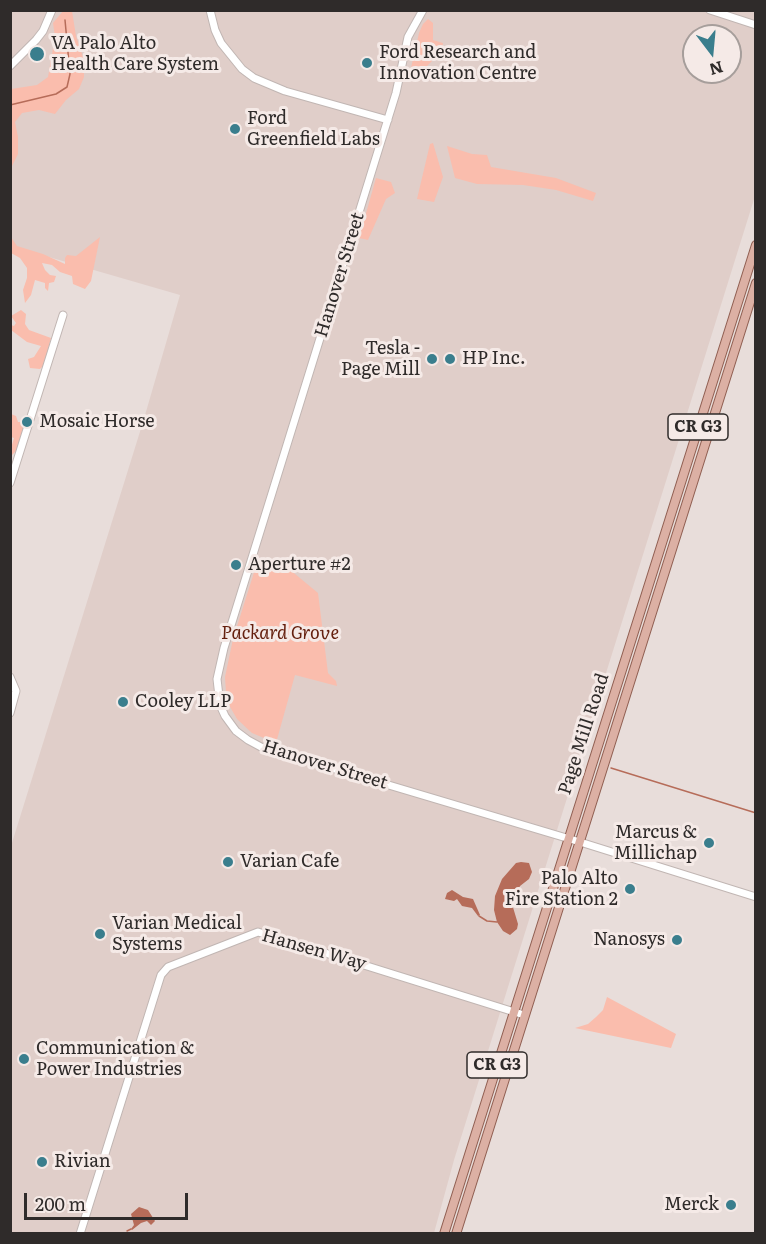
<!DOCTYPE html>
<style>
body{margin:0}
#map{position:relative;width:766px;height:1244px;overflow:hidden;background:#e8ddda;font-family:Literata,serif}
canvas{display:block}
.frame{position:absolute;inset:0;border:12px solid #2f2b2a;pointer-events:none}
.north{position:absolute;left:682px;top:24px;width:60px;height:60px;box-sizing:border-box;background:#f5eae7;border:2px solid #a69e9b;border-radius:50%;rotate:164deg;font-size:16px;font-weight:700;line-height:24px;text-align:center;color:#2f2b2a}
.north::after{content:'';display:block;margin:auto;width:21px;height:27px;background:#3a7e8d;clip-path:polygon(50% 0,100% 100%,50% 72%,0 100%)}
.scale{position:absolute;left:24px;top:1193px;width:164px;height:27px;box-sizing:border-box;border:3px solid #2f2b2a;border-top:0;padding-left:8px;font-size:18px;line-height:21px;white-space:nowrap;color:#2f2b2a;-webkit-text-stroke:4px #f5eae7;paint-order:stroke}
</style>
<div id="map">
<canvas width="766" height="1244"></canvas>
<div class="frame"></div>
<div class="north">N</div>
<div class="scale">200 m</div>
</div>
<script>
const context = document.querySelector('canvas').getContext('2d');
context.lineJoin = 'round';
function fill(path, color) { context.fillStyle = color; context.fill(path, 'evenodd'); }
const shape = rows => new Path2D(rows.map(r => 'M' + r).join(''));
function trace(path, color, width, dash) { context.strokeStyle = color; context.lineWidth = width; context.lineCap = dash ? 'butt' : 'round'; context.setLineDash(dash || []); context.stroke(path); }
function drawText(font, color, halo, rows, align = 'center') {
  context.font = font + ' Literata,serif'; context.lineWidth = 6; context.setLineDash([]); context.textBaseline = 'middle'; context.strokeStyle = halo; context.fillStyle = color; for (const [text, x, y, turn = 0] of rows) {
    context.save(); context.translate(x, y); context.rotate((+turn || 0) * Math.PI / 180); context.textAlign = isNaN(turn) ? turn : align; if (halo) context.strokeText(text, 0, 0); context.fillText(text, 0, 0); context.restore();
  }
}
fill(shape([
 [10,11,755,11,755,196,454,1160,434,1233,11,1233,11,846,143,422,180,295,11,246],
 [694,36,730,36,730,72,694,72]
]), '#e0cec9');
fill(shape([
 [64,10,72,11,76,36,84,60,84,77,79,89,66,100,55,114,39,110,22,113,15,122,18,137,18,154,11,168,11,89,37,85,48,77,55,37,53,23],
 [428,19,433,23,433,40,443,43,442,50,431,54,432,61,426,67,411,68,419,33,423,24],
 [433,143,443,177,434,202,417,199,430,144],
 [447,146,472,154,487,155,491,167,556,178,596,193,593,201,556,190,523,185,477,184,455,178],
 [376,178,391,182,395,193,386,199,368,240,359,238],
 [11,237,17,246,43,254,65,264,65,258,67,255,76,256,100,237,91,281,85,289,73,284,72,276,60,272,52,265,42,263,45,270,50,275,56,276,54,282,49,283,48,291,45,288,45,283,35,280,31,295,25,303,23,290,27,278,27,268,20,258,11,253],
 [21,310,26,314,25,324,29,330,51,338,44,365,40,369,30,368,28,359,34,357,41,346,27,342,11,330,11,325,14,326,16,323,11,316],
 [11,414,16,416,18,422,25,422,17,450,11,456,11,448,14,438,11,437],
 [264,558,283,564,318,593,328,673,336,681,337,686,295,675,276,743,252,733,237,719,229,705,226,692,225,677,233,639,257,563],
 [607,997,676,1034,671,1048,575,1028,588,1024,596,1017,603,1010]
]), '#fabdad');
fill(shape([
 [521,862,529,863,532,872,529,879,520,886,512,904,518,924,517,929,510,935,503,931,497,922,494,910,495,896,502,879,516,863],
 [452,890,463,897,473,899,480,915,478,916,472,908,462,906,457,899,454,901,445,899,447,893],
 [139,1207,148,1210,155,1221,151,1225,147,1221,141,1223,132,1230,131,1229,134,1225,131,1214]
]), '#b66c59');
trace(shape([
 [10,105,56,94,67,87,70,74,65,20],
 [611,768,756,813],
 [479,916,487,921,497,922],
 [127,1231,131,1229]
]), '#b66c59', 1.5);
const minor = shape([
 [210,10,215,30,221,43,242,69,254,78,285,91,388,120],
 [423,10,408,37,396,93,224,648,217,679,220,705,225,716,236,731,248,740,261,747,580,842,756,897],
 [710,10,756,25],
 [10,66,36,40,43,31,52,10],
 [10,483,63,315],
 [10,677,16,691,10,713],
 [80,1234,161,975,168,967,258,932,524,1015]
]);
const major = shape([
 [444,1234,756,245],
 [456,1234,756,283]
]);
trace(minor, '#c1b6b3', 9);
trace(major, '#905f52', 10);
trace(minor, '#fff', 7);
trace(major, '#dcb0a4', 8);
for (const [x, y, r, color] of [
 [37,54,8,"#3a7e8d"],
 [367,63,6,"#3a7e8d"],
 [235,129,6,"#3a7e8d"],
 [432,359,6,"#3a7e8d"],
 [450,359,6,"#3a7e8d"],
 [27,422,6,"#3a7e8d"],
 [236,565,6,"#3a7e8d"],
 [123,702,6,"#3a7e8d"],
 [709,843,6,"#3a7e8d"],
 [228,862,6,"#3a7e8d"],
 [630,889,6,"#3a7e8d"],
 [100,934,6,"#3a7e8d"],
 [677,940,6,"#3a7e8d"],
 [24,1059,6,"#3a7e8d"],
 [42,1162,6,"#3a7e8d"],
 [731,1205,6,"#3a7e8d"]
]) { const dot = new Path2D(); dot.arc(x, y, r, 0, 2 * Math.PI); context.fillStyle = color; context.fill(dot); trace(dot, '#f5eae7', 2); }
for (const [x, y, w] of [
 [698,427,60],
 [497,1065,60]
]) { const box = new Path2D(); box.roundRect(x - w / 2, y - 13, w, 26, 4.5); context.fillStyle = '#f5eae7'; context.fill(box); trace(box, '#2f2b2a', 1.5); }
drawText('bold 16px', '#2f2b2a', null, [
 ["CR G3",698,427],
 ["CR G3",497,1065]
]);
drawText('18px', '#2f2b2a', '#f5eae7', [
 ["VA Palo Alto",51,44],
 ["Health Care System",51,65],
 ["Ford Research and",379,53],
 ["Innovation Centre",379,74],
 ["Ford",247,119],
 ["Greenfield Labs",247,140],
 ["Tesla -",420,349,"right"],
 ["Page Mill",420,370,"right"],
 ["HP Inc.",462,359],
 ["Mosaic Horse",39,422],
 ["Aperture #2",248,565],
 ["Cooley LLP",135,702],
 ["Marcus &",697,833,"right"],
 ["Millichap",697,854,"right"],
 ["Varian Cafe",240,862],
 ["Palo Alto",618,879,"right"],
 ["Fire Station 2",618,900,"right"],
 ["Varian Medical",112,924],
 ["Systems",112,945],
 ["Nanosys",665,940,"right"],
 ["Communication &",36,1049],
 ["Power Industries",36,1070],
 ["Rivian",54,1162],
 ["Merck",719,1205,"right"]
], 'left');
drawText('18px', '#2f2b2a', '#f5eae7', [
 ["Hanover Street",340,275,-73],
 ["Page Mill Road",584,734,-72],
 ["Hanover Street",325,765,17],
 ["Hansen Way",314,950,16]
]);
drawText('italic 18px', '#65200e', '#f5eae7', [
 ["Packard Grove",280,634]
]);
</script>
